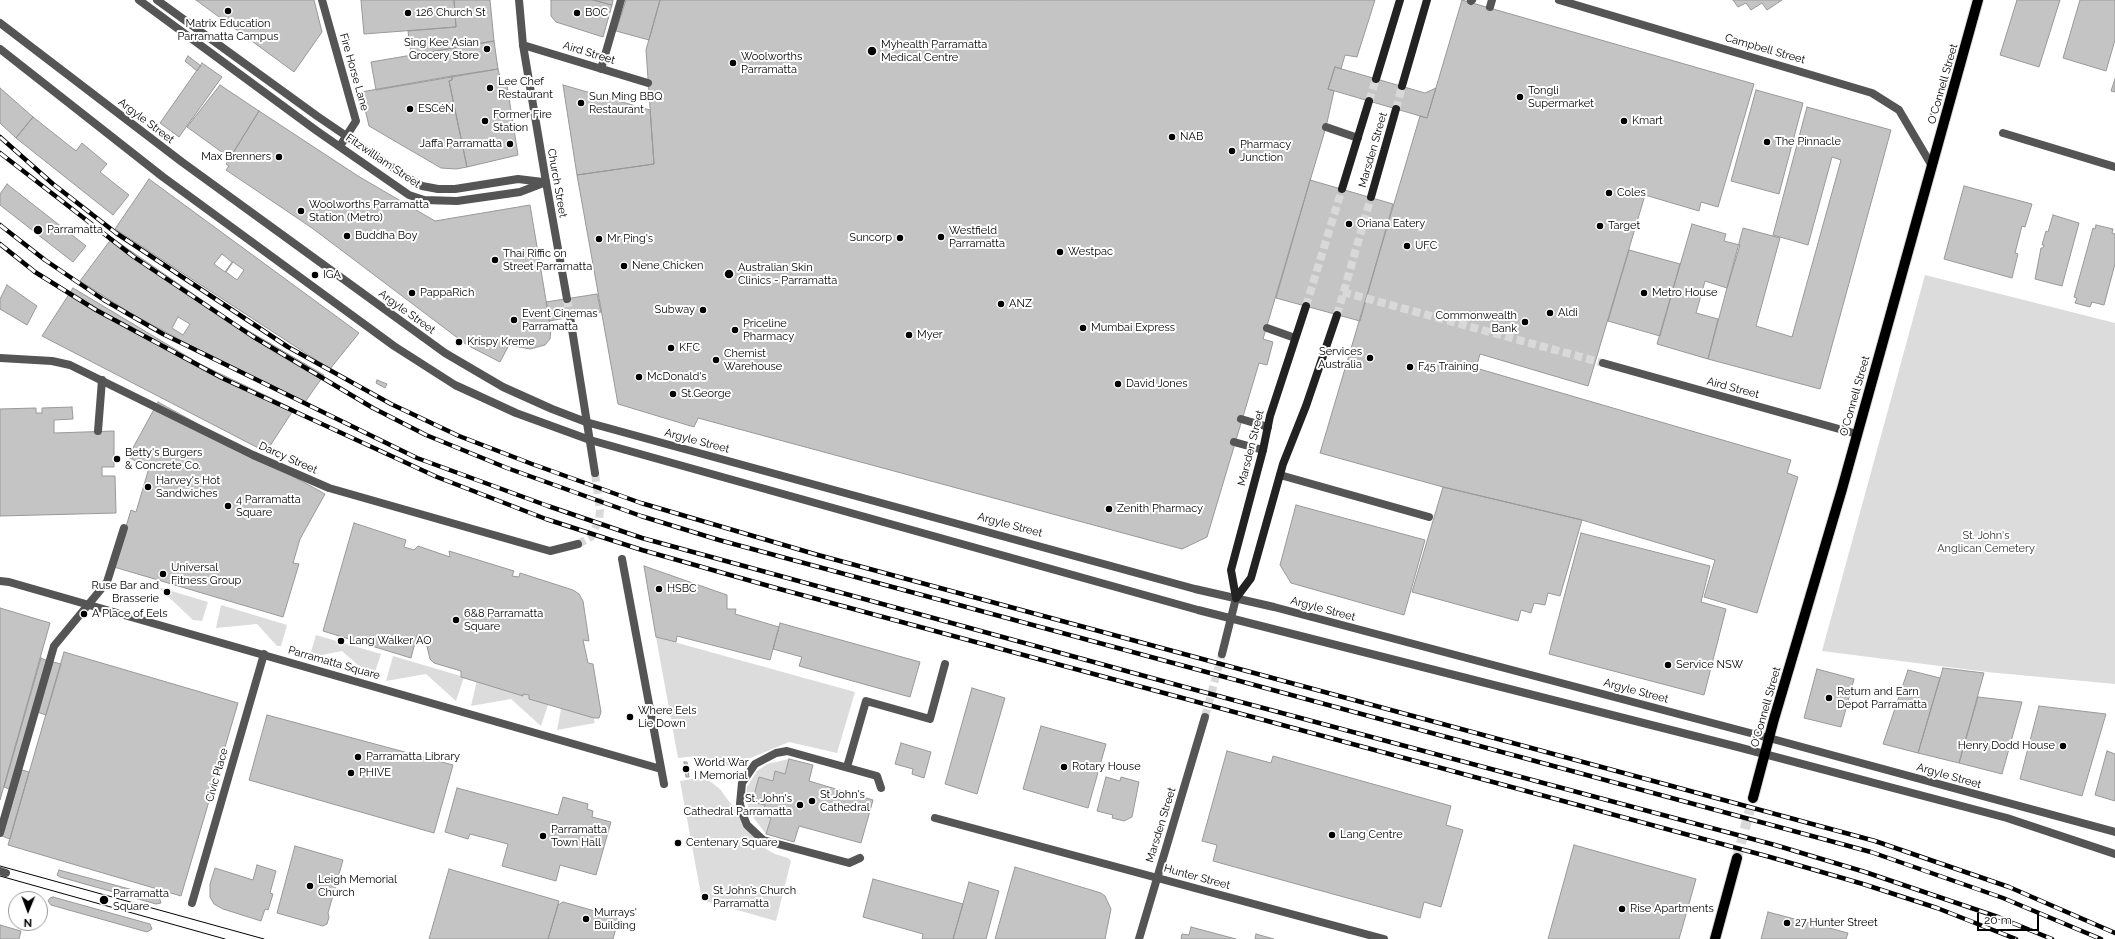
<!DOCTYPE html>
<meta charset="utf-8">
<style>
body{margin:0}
#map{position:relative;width:2115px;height:939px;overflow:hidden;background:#fff;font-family:Raleway,sans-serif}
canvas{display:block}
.north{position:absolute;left:8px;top:891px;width:40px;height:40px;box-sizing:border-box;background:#fff;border:1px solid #999;border-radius:50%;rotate:181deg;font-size:11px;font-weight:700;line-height:16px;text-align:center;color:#000}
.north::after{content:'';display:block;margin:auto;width:14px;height:18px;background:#000;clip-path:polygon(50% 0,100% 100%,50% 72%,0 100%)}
.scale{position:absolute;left:1977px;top:913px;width:62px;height:18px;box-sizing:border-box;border:2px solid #000;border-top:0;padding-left:5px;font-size:12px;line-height:14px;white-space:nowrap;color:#000;-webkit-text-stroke:3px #fff;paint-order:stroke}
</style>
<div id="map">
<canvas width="2115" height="939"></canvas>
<div class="north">N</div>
<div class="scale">20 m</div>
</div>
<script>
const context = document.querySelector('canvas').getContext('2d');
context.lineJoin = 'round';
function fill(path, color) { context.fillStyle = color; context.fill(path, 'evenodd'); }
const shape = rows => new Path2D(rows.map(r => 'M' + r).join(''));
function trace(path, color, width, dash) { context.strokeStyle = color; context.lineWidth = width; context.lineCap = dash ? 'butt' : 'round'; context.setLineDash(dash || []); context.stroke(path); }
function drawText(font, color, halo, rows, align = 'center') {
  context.font = font + ' Raleway,sans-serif'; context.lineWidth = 4; context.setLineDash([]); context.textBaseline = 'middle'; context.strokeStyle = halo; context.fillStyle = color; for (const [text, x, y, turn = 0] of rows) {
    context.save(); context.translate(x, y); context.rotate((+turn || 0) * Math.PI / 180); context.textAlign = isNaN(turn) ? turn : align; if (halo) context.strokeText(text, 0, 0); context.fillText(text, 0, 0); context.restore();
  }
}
fill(shape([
 [1925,275,2115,323,2115,684,1987,672,1822,651],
 [158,587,208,602,202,621,193,620],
 [221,605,287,625,281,646,277,646,257,624,216,628],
 [316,635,381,654,373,678,342,651,312,657,310,655],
 [656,637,855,692,837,753,789,742,734,765,724,766,696,756,678,758],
 [393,656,464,677,456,701,426,674,386,681],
 [477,680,549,702,541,726,511,699,471,706],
 [565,707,592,713,595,723,557,730,561,709],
 [789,759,785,774,775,771,773,781,759,777,752,801,765,805,762,815,771,818,766,834,753,817,748,807,746,797,747,787,757,771,767,764],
 [698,778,707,779,720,789,761,846,775,854,788,858,791,861,776,921,702,900,680,781]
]), '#dcdcdc');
const building = shape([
 [196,0,314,0,322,32,294,72,196,0],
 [361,0,454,0,456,27,364,34,361,0],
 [454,0,490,0,494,41,411,55,408,31,456,27,454,0],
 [551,0,593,0,612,5,603,37,556,22,551,16,551,0],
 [593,0,613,0,612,5,593,0],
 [626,0,660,0,649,40,616,31,626,0],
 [660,0,1375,0,1357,57,1345,55,1341,69,1335,67,1328,89,1334,91,1326,127,1263,339,1273,342,1267,365,1259,363,1207,537,1182,549,698,418,694,427,618,404,577,175,654,164,646,50,660,0],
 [1462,0,1754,84,1718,207,1701,202,1699,211,1645,195,1588,386,1480,354,1476,368,1791,460,1787,473,1798,477,1757,613,1704,597,1715,560,1582,520,1443,487,1320,453,1420,116,1427,118,1462,0],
 [1733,0,1782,0,1767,10,1762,3,1751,10,1746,3,1738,7,1733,0],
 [2017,0,2060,0,2039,67,2000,55,2017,0],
 [2080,0,2115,0,2115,40,2106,71,2063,58,2080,0],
 [494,41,498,69,376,90,371,62,494,41],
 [188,56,201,66,197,71,185,61,188,56],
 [202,63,222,77,179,137,160,123,202,63],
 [1335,67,1425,93,1436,88,1427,118,1328,89,1335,67],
 [498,69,502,86,507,85,518,155,467,167,449,81,452,80,452,76,498,69],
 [452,76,452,80,449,81,467,167,456,169,441,168,369,126,361,92,452,76],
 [2115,79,2115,92,2111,91,2115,79],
 [220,85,259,111,230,158,187,127,220,85],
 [563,85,650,110,654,164,577,175,563,85],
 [0,88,33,117,16,138,0,123,0,88],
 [1756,90,1803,103,1779,194,1731,181,1756,90],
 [1807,107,1891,130,1820,389,1708,359,1743,228,1780,238,1756,326,1792,337,1841,160,1832,157,1808,245,1773,235,1807,107],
 [259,111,358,176,435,221,530,205,551,330,550,339,545,345,530,349,509,345,500,362,467,345,312,228,226,170,229,166,226,164,259,111],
 [33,117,76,151,82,143,107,164,100,172,129,195,113,215,16,138,33,117],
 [149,179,359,333,330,369,115,229,149,179],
 [1310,180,1393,204,1360,321,1276,298,1310,180],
 [7,184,86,246,73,262,0,205,0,194,7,184],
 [1964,186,2032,204,2025,227,2022,226,2015,253,2018,254,2012,278,1944,259,1964,186],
 [2053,215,2079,223,2062,286,2035,279,2041,248,2043,248,2044,245,2042,245,2046,231,2048,232,2053,215],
 [1692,224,1726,234,1724,241,1740,245,1727,288,1705,281,1696,313,1718,319,1708,359,1657,344,1692,224],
 [2096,225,2113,229,2112,233,2115,234,2115,264,2104,305,2092,302,2090,307,2075,303,2077,298,2074,297,2093,228,2095,229,2096,225],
 [112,238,237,324,324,375,305,402,201,351,132,314,80,281,112,238],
 [1629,250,1680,264,1660,336,1608,321,1629,250],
 [222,254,232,262,225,272,214,264,222,254],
 [233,262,244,270,237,280,226,272,233,262],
 [7,285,37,306,27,325,0,309,0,299,7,285],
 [73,288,200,364,294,409,266,452,42,336,73,288],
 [597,294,601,312,549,321,546,302,597,294],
 [178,317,190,324,183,335,172,328,178,317],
 [377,380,387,384,385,388,376,383,377,380],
 [158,402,325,494,300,539,293,563,299,564,283,617,114,567,131,510,136,512,149,468,128,457,158,402],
 [72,407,73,419,54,420,54,433,114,431,114,467,102,467,102,476,115,476,116,513,0,516,0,409,36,408,36,413,42,413,42,408,72,407],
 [1443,487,1582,520,1560,596,1548,593,1545,605,1534,603,1531,613,1521,610,1518,621,1412,592,1443,487],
 [1296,505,1425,540,1404,615,1291,583,1280,565,1296,505],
 [354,523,406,540,404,547,414,550,418,546,450,557,449,551,514,571,512,576,519,577,520,573,573,590,579,594,583,601,589,641,583,640,588,663,593,664,601,712,599,718,594,718,529,699,529,695,523,694,523,696,461,677,461,671,434,663,430,659,425,638,417,635,411,658,323,631,354,523],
 [1581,533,1710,566,1701,602,1726,609,1704,695,1549,654,1581,533],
 [644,566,727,595,727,609,736,609,735,614,779,627,770,660,677,636,676,642,656,637,644,566],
 [0,608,50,623,0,800,0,608],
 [780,623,920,662,910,697,799,666,802,657,773,649,780,623],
 [64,652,238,703,181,896,8,845,64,652],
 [41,658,48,661,12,790,4,787,41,658],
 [53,662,61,664,46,715,37,712,53,662],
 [1943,668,1984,673,1959,763,1918,753,1943,668],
 [1817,669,1854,679,1841,727,1804,718,1817,669],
 [1908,670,1940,678,1918,753,1883,744,1908,670],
 [972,688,1005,698,977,794,945,784,972,688],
 [1978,697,2022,702,2002,774,1959,763,1978,697],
 [2039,706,2106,714,2082,796,2020,779,2039,706],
 [267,715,453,765,434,833,249,780,267,715],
 [1041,726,1106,744,1088,808,1023,789,1041,726],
 [901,743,931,752,924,778,912,774,913,769,895,764,901,743],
 [1227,751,1271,763,1273,756,1451,806,1446,825,1463,830,1441,907,1424,902,1420,918,1213,861,1217,845,1202,841,1227,751],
 [2107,751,2115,754,2115,801,2095,795,2107,751],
 [789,759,813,765,809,781,873,800,861,843,799,826,794,842,766,834,771,818,762,815,765,805,752,802,759,777,773,781,775,771,785,774,789,759],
 [684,762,687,762,689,777,686,777,684,762],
 [22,770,29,772,10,839,2,836,22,770],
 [1106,777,1120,781,1121,777,1139,782,1132,817,1124,821,1112,818,1113,815,1097,811,1106,777],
 [457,788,558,815,563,797,588,804,587,809,593,811,592,817,611,822,596,875,560,865,556,881,502,866,508,844,470,834,468,839,445,832,457,788],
 [1574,845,1696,879,1679,939,1548,939,1574,845],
 [295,846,343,860,328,913,329,917,327,924,323,926,277,913,295,846],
 [257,865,276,871,270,893,273,894,268,910,265,909,261,921,223,909,214,904,210,897,210,884,215,868,253,880,257,865],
 [1015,867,1101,893,1105,896,1111,909,1105,939,995,939,1015,867],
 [449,869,559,901,548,939,429,939,449,869],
 [59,870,159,897,161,903,156,904,60,877,57,875,59,870],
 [873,879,963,904,953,939,922,939,923,934,863,917,873,879],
 [969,882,999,891,986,939,953,939,969,882],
 [53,897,150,924,152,929,147,932,51,905,48,901,50,898,53,897],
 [563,902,616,917,618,921,613,939,548,939,558,905,563,902],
 [1768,912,1848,933,1846,939,1761,939,1768,912],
 [0,925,21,931,19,939,0,939,0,925],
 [1191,927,1236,939,1181,939,1182,934,1189,935,1191,927],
 [1256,934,1274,939,1255,939,1256,934]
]);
fill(building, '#c4c4c4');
trace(building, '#999', 1);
trace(shape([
 [567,299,570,317],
 [578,544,591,537,599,520,600,510,595,473]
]), '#d9d9d9', 8, [8, 4]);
trace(shape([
 [1343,292,1603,363],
 [1205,717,1222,654]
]), '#d9d9d9', 8, [8, 4]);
trace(shape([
 [1369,101,1376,79],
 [1396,109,1402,86],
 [1306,306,1342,189],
 [1337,315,1371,197]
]), '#d9d9d9', 8, [8, 4]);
trace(shape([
 [1737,858,1753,798]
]), '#d9d9d9', 10, [10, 5]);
const primary = shape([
 [1753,798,1774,719,1842,489,1978,0],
 [1715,939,1737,858]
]);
trace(primary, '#dbdbdb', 12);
trace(shape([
 [1471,1,1472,0],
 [1490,7,1492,0],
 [0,23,182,162,445,353,503,387,552,409,586,422],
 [523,45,648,83],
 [0,49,163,177,394,346,455,385,516,413,590,440,1198,610,1734,746,2007,818,2115,854],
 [601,69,621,0],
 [1326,127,1358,138],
 [1267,328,1295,338],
 [1241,419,1268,427],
 [98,431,102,380],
 [1234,442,1263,450],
 [1280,475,1429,517],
 [847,767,866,701,930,719,945,664],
 [860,858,849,863,763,840,747,825,743,815,740,804,742,783,755,764,776,753,787,751,877,776,881,788]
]), '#555', 8);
trace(shape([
 [622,559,664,784],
 [0,581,9,582,661,769],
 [0,833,54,646,107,582,124,528],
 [192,903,264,654]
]), '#555', 8);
trace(shape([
 [322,0,356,121,340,146],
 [1559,0,1872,93,1899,110,1932,166],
 [2003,133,2115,167],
 [546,182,567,299],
 [570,317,595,473],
 [0,358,52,361,70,365,253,455,329,488,550,551,578,544],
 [586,422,1195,589,1274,607,1769,738,2115,832],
 [935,818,1384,939],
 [0,871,6,873]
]), '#555', 8);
trace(shape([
 [139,0,317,131,409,195,424,200,457,201,520,192,546,182],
 [157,0,317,116,408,178,422,186,438,189,455,189,518,179,543,182],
 [519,0,523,45,546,182],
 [1603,363,1857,434],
 [1222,654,1236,598],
 [1139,939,1205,717]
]), '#555', 8);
trace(shape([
 [1376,79,1400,0],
 [1402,86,1427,0],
 [1342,189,1369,101],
 [1371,197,1396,109],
 [1236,598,1231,570,1263,450,1270,416,1306,306],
 [1236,598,1251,578,1283,464,1306,406,1337,315]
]), '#222', 8);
trace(primary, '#000', 10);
trace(shape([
 [0,866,264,939],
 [0,876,225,939]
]), '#000', 1);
const rail = shape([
 [0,137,53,184,116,233,288,347,391,404,459,436,532,464,641,503,818,555,1875,841,2009,887,2115,933],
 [0,153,134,257,252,336,373,408,426,435,507,468,641,516,719,540,1871,852,2003,898,2101,939],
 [0,225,45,260,104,300,163,334,417,458,548,506,642,538,1181,686,1775,845,1865,872,1998,917,2052,939],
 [0,244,35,272,96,310,222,378,437,477,546,519,642,550,776,588,1770,857,1863,884,1937,908,2016,939]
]);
trace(rail, '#000', 4.5);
trace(rail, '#fff', 3, [9]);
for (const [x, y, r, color] of [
 [228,11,4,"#000"],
 [408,13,4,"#000"],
 [577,13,4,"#000"],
 [487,49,4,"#000"],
 [872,51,5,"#000"],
 [733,63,4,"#000"],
 [490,88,4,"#000"],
 [1520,97,4,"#000"],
 [581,103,4,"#000"],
 [410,109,4,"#000"],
 [485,121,4,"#000"],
 [1624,121,4,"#000"],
 [1172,137,4,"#000"],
 [1767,142,4,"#000"],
 [510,144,4,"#000"],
 [1232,151,4,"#000"],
 [279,157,4,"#000"],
 [1609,193,4,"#000"],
 [301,211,4,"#000"],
 [1349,224,4,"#000"],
 [1600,226,4,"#000"],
 [38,230,5,"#000"],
 [347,236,4,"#000"],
 [941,237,4,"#000"],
 [900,238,4,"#000"],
 [599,239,4,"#000"],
 [1407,246,4,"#000"],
 [1060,252,4,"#000"],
 [495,260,4,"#000"],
 [624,266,4,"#000"],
 [729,274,5,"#000"],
 [315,275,4,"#000"],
 [412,293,4,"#000"],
 [1644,293,4,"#000"],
 [1001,304,4,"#000"],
 [703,310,4,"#000"],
 [1550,313,4,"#000"],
 [514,320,4,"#000"],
 [1525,322,4,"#000"],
 [1083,328,4,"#000"],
 [735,330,4,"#000"],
 [909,335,4,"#000"],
 [459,342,4,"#000"],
 [671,348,4,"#000"],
 [1370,358,4,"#000"],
 [716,360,4,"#000"],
 [1410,367,4,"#000"],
 [639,377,4,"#000"],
 [1118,384,4,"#000"],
 [673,394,4,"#000"],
 [117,459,4,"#000"],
 [148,487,4,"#000"],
 [228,506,4,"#000"],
 [1109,509,4,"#000"],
 [163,574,4,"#000"],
 [659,589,4,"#000"],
 [167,592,4,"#000"],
 [84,614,4,"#000"],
 [456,620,4,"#000"],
 [341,641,4,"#000"],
 [1668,665,4,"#000"],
 [1829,698,4,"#000"],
 [630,717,4,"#000"],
 [2063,746,4,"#000"],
 [358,757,4,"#000"],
 [1064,767,4,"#000"],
 [686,769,4,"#000"],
 [351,773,4,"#000"],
 [812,801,4,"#000"],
 [800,805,4,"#000"],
 [1332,835,4,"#000"],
 [543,836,4,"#000"],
 [678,843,4,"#000"],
 [310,886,4,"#000"],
 [705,897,4,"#000"],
 [104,900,5,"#000"],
 [1622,909,4,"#000"],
 [586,919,4,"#000"],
 [1787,923,4,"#000"]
]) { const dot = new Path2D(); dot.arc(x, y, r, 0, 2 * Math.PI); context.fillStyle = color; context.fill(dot); trace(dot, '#fff', 1.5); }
drawText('11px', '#000', '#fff', [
 ["126 Church St",416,13],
 ["BOC",585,13],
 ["Matrix Education",228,24,"center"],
 ["Parramatta Campus",228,37,"center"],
 ["Sing Kee Asian",479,43,"right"],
 ["Grocery Store",479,56,"right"],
 ["Myhealth Parramatta",881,45],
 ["Medical Centre",881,58],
 ["Woolworths",741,57],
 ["Parramatta",741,70],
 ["Lee Chef",498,82],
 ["Restaurant",498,95],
 ["Tongli",1528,91],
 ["Supermarket",1528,104],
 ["Sun Ming BBQ",589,97],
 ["Restaurant",589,110],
 ["ESCéN",418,109],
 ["Former Fire",493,115],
 ["Station",493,128],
 ["Kmart",1632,121],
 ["NAB",1180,137],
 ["The Pinnacle",1775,142],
 ["Jaffa Parramatta",502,144,"right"],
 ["Pharmacy",1240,145],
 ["Junction",1240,158],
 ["Max Brenners",271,157,"right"],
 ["Coles",1617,193],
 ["Woolworths Parramatta",309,205],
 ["Station (Metro)",309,218],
 ["Oriana Eatery",1357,224],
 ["Target",1608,226],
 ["Parramatta",47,230],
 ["Westfield",949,231],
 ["Parramatta",949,244],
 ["Buddha Boy",355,236],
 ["Suncorp",892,238,"right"],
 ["Mr Ping's",607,239],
 ["UFC",1415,246],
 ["Westpac",1068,252],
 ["Thai Riffic on",503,254],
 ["Street Parramatta",503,267],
 ["Nene Chicken",632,266],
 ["Australian Skin",738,268],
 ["Clinics - Parramatta",738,281],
 ["IGA",323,275],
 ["PappaRich",420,293],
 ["Metro House",1652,293],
 ["ANZ",1009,304],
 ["Subway",695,310,"right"],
 ["Aldi",1558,313],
 ["Event Cinemas",522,314],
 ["Parramatta",522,327],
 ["Commonwealth",1517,316,"right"],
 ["Bank",1517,329,"right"],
 ["Priceline",743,324],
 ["Pharmacy",743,337],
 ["Mumbai Express",1091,328],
 ["Myer",917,335],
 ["Krispy Kreme",467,342],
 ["KFC",679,348],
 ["Services",1362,352,"right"],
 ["Australia",1362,365,"right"],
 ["Chemist",724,354],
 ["Warehouse",724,367],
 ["F45 Training",1418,367],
 ["McDonald's",647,377],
 ["David Jones",1126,384],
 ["St.George",681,394],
 ["Betty's Burgers",125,453],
 ["& Concrete Co.",125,466],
 ["Harvey's Hot",156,481],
 ["Sandwiches",156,494],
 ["4 Parramatta",236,500],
 ["Square",236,513],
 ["Zenith Pharmacy",1117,509],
 ["Universal",171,568],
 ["Fitness Group",171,581],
 ["Ruse Bar and",159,586,"right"],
 ["Brasserie",159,599,"right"],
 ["HSBC",667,589],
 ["A Place of Eels",92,614],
 ["6&8 Parramatta",464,614],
 ["Square",464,627],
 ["Lang Walker AO",349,641],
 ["Service NSW",1676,665],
 ["Return and Earn",1837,692],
 ["Depot Parramatta",1837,705],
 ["Where Eels",638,711],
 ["Lie Down",638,724],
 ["Henry Dodd House",2055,746,"right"],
 ["Parramatta Library",366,757],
 ["World War",694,763],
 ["I Memorial",694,776],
 ["Rotary House",1072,767],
 ["PHIVE",359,773],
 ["St John's",820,795],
 ["Cathedral",820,808],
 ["St. John's",792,799,"right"],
 ["Cathedral Parramatta",792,812,"right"],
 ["Parramatta",551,830],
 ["Town Hall",551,843],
 ["Lang Centre",1340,835],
 ["Centenary Square",686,843],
 ["Leigh Memorial",318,880],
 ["Church",318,893],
 ["St John’s Church",713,891],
 ["Parramatta",713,904],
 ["Parramatta",113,894],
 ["Square",113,907],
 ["Rise Apartments",1630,909],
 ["Murrays'",594,913],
 ["Building",594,926],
 ["27 Hunter Street",1795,923]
], 'left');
drawText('11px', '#000', '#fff', [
 ["Campbell Street",1765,49,16],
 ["Aird Street",589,53,17],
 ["Fire Horse Lane",354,72,74],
 ["O'Connell Street",1943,84,-74],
 ["Argyle Street",146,121,37],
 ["Marsden Street",1373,150,-74],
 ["Fitzwilliam Street",383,161,34],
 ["Church Street",557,183,80],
 ["Argyle Street",407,312,36],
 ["Aird Street",1733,388,15],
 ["O'Connell Street",1855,396,-74],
 ["Argyle Street",697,441,15],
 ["Marsden Street",1251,448,-76],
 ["Darcy Street",288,458,24],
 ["Argyle Street",1010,525,15],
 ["Argyle Street",1323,609,15],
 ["Parramatta Square",334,663,16],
 ["Argyle Street",1636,691,15],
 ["O'Connell Street",1766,707,-74],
 ["Civic Place",217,775,-74],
 ["Argyle Street",1949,776,16],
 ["Marsden Street",1161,825,-73],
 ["Hunter Street",1197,877,15]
]);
drawText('11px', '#333', '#fff', [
 ["St. John's",1986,536],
 ["Anglican Cemetery",1986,549]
]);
</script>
